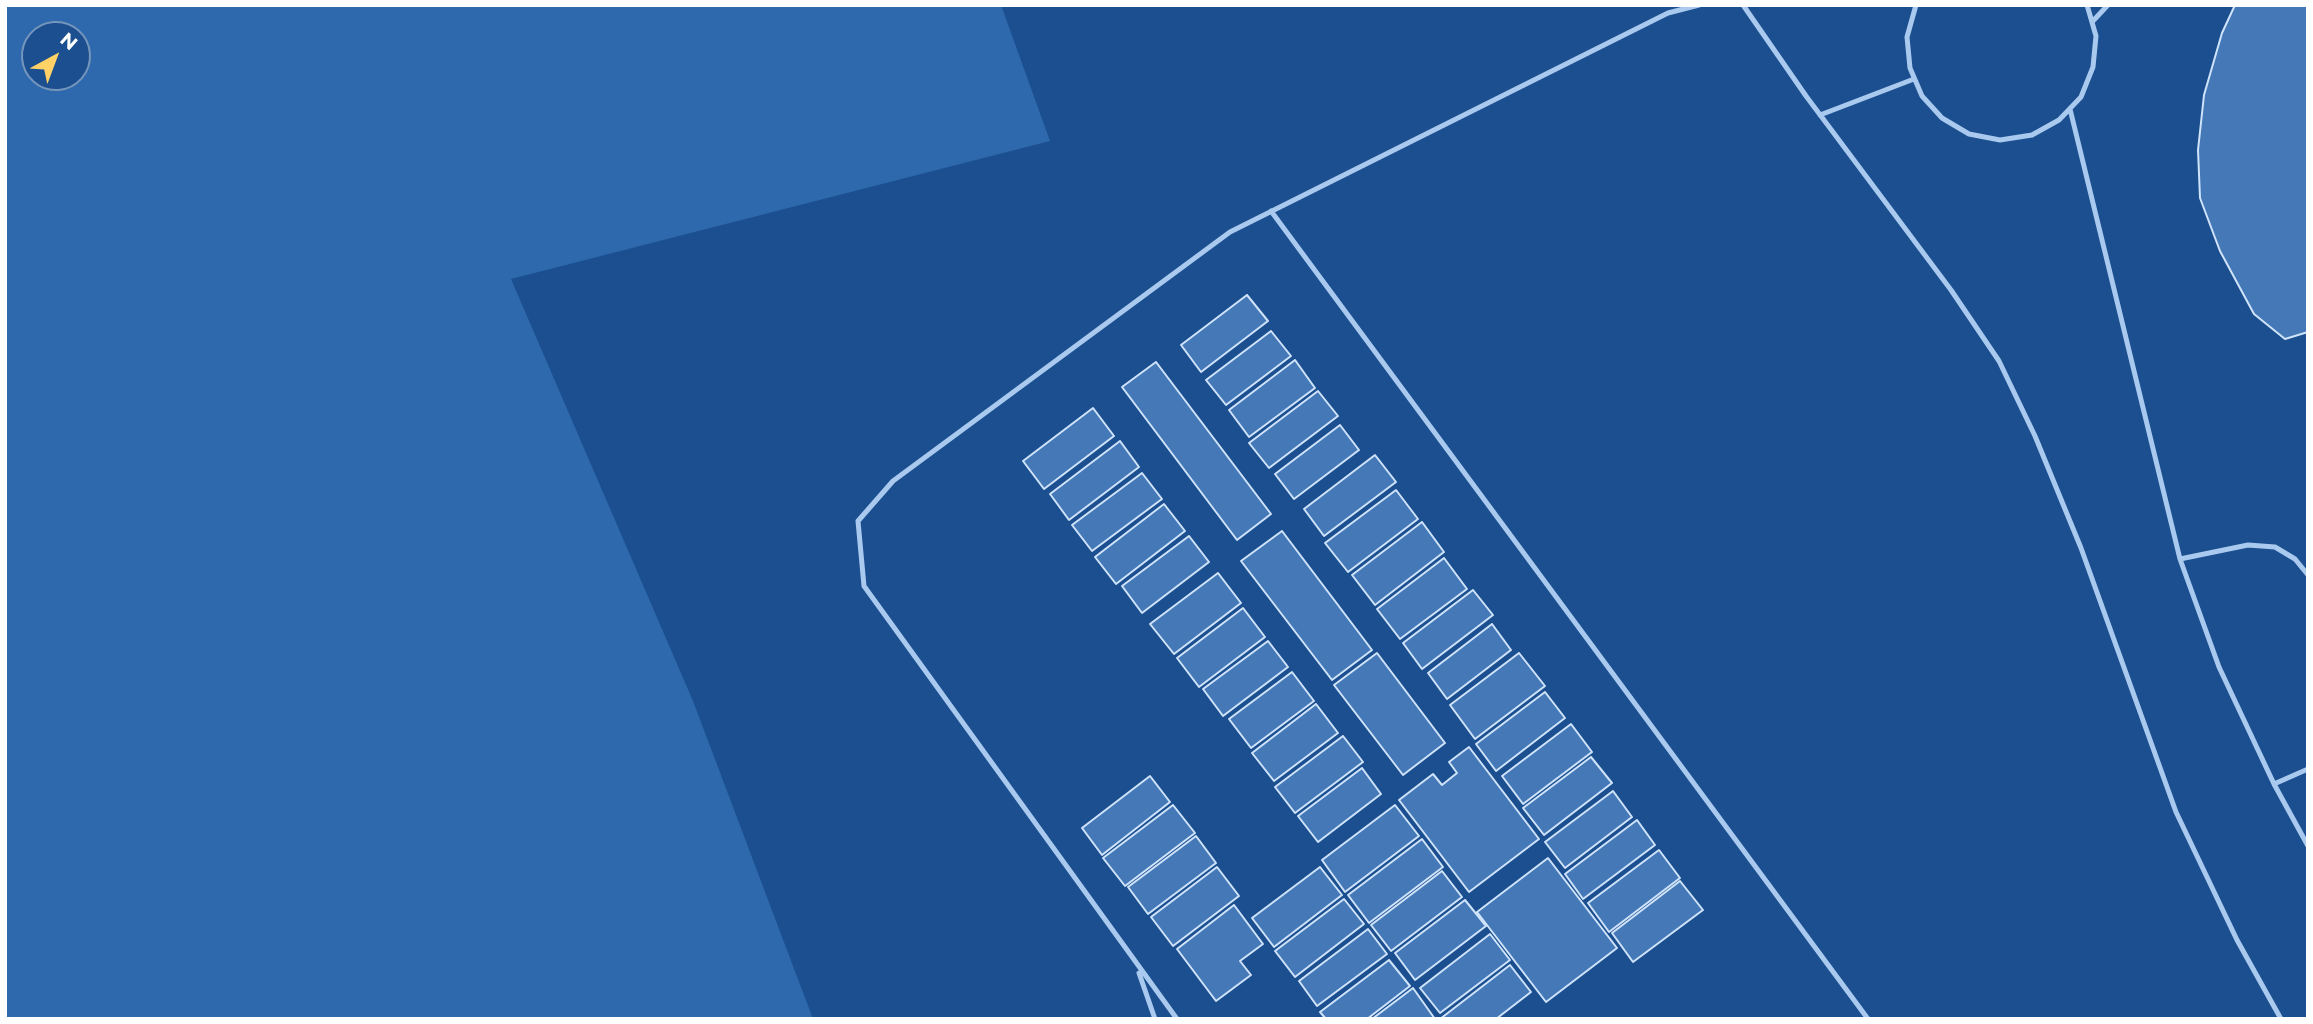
<!DOCTYPE html>
<style>
body{margin:0}
#map{position:relative;width:2313px;height:1024px;overflow:hidden;background:#1b4f8f;font-family:Montserrat,sans-serif}
canvas{display:block}
.frame{position:absolute;inset:0;border:7px solid #fff;pointer-events:none}
.north{position:absolute;left:21px;top:21px;width:70px;height:70px;box-sizing:border-box;background:#1b4f8f;border:2px solid #7695bc;border-radius:50%;rotate:41deg;font-size:19px;font-weight:700;line-height:28px;text-align:center;color:#fff}
.north::after{content:'';display:block;margin:auto;width:24px;height:32px;background:#ffd166;clip-path:polygon(50% 0,100% 100%,50% 72%,0 100%)}
</style>
<div id="map">
<canvas width="2313" height="1024"></canvas>
<div class="frame"></div>
<div class="north">N</div>
</div>
<script>
const context = document.querySelector('canvas').getContext('2d');
context.lineJoin = 'round';
function fill(path, color) { context.fillStyle = color; context.fill(path, 'evenodd'); }
const shape = rows => new Path2D(rows.map(r => 'M' + r).join(''));
function trace(path, color, width, dash) { context.strokeStyle = color; context.lineWidth = width; context.lineCap = dash ? 'butt' : 'round'; context.setLineDash(dash || []); context.stroke(path); }
fill(shape([
 [5,5,1001,5,1050,141,511,279,693,701,813,1019,5,1019],
 [35,35,77,35,77,77,35,77]
]), '#2e69ad');
const building = shape([
 [2235,5,2308,5,2308,332,2285,339,2254,314,2220,251,2200,198,2198,150,2204,95,2222,33,2235,5],
 [1247,295,1268,321,1201,372,1181,345,1247,295],
 [1271,331,1291,356,1226,405,1206,380,1271,331],
 [1295,360,1315,388,1249,437,1229,410,1295,360],
 [1156,362,1271,514,1237,540,1122,387,1156,362],
 [1318,391,1338,416,1269,468,1249,443,1318,391],
 [1093,408,1114,436,1044,489,1023,461,1093,408],
 [1340,425,1359,450,1294,499,1275,474,1340,425],
 [1120,441,1139,467,1069,520,1050,494,1120,441],
 [1375,455,1396,482,1324,536,1304,509,1375,455],
 [1142,473,1162,499,1092,551,1072,525,1142,473],
 [1396,490,1418,519,1348,572,1325,543,1396,490],
 [1164,504,1185,531,1116,584,1095,557,1164,504],
 [1422,522,1444,552,1375,605,1352,575,1422,522],
 [1282,531,1372,650,1332,680,1241,561,1282,531],
 [1189,536,1209,562,1142,613,1122,586,1189,536],
 [1444,558,1467,589,1400,639,1377,609,1444,558],
 [1218,573,1241,603,1174,654,1150,624,1218,573],
 [1473,590,1493,615,1422,669,1403,643,1473,590],
 [1243,608,1265,637,1199,687,1177,658,1243,608],
 [1492,624,1511,650,1447,699,1428,673,1492,624],
 [1268,641,1288,667,1223,716,1203,689,1268,641],
 [1377,653,1445,743,1403,775,1334,685,1377,653],
 [1519,653,1545,686,1475,739,1450,705,1519,653],
 [1292,672,1314,701,1251,748,1229,719,1292,672],
 [1545,692,1565,718,1496,771,1476,744,1545,692],
 [1316,704,1338,733,1274,781,1252,753,1316,704],
 [1571,724,1592,752,1523,804,1502,776,1571,724],
 [1343,736,1363,762,1295,813,1275,787,1343,736],
 [1469,747,1539,839,1469,892,1399,800,1433,774,1442,785,1457,773,1449,762,1469,747],
 [1591,757,1612,783,1544,835,1523,808,1591,757],
 [1362,768,1381,794,1318,842,1298,816,1362,768],
 [1150,776,1170,802,1102,855,1082,828,1150,776],
 [1613,791,1632,817,1565,868,1545,842,1613,791],
 [1173,805,1195,833,1125,886,1103,858,1173,805],
 [1395,805,1419,836,1345,892,1322,860,1395,805],
 [1637,820,1655,845,1583,899,1565,874,1637,820],
 [1196,836,1216,863,1148,914,1128,887,1196,836],
 [1422,839,1443,867,1369,923,1348,895,1422,839],
 [1659,850,1680,878,1609,932,1588,903,1659,850],
 [1548,858,1617,948,1546,1002,1477,912,1548,858],
 [1217,867,1239,896,1173,946,1151,917,1217,867],
 [1320,867,1342,895,1274,947,1252,918,1320,867],
 [1442,871,1462,897,1391,951,1371,925,1442,871],
 [1680,881,1703,910,1633,962,1612,933,1680,881],
 [1344,899,1364,924,1295,977,1275,951,1344,899],
 [1465,900,1486,926,1415,980,1395,953,1465,900],
 [1234,905,1263,944,1240,961,1251,975,1216,1001,1177,949,1234,905],
 [1368,929,1387,954,1317,1006,1299,981,1368,929],
 [1490,934,1510,960,1440,1013,1420,988,1490,934],
 [1389,960,1410,986,1367,1019,1326,1019,1320,1012,1389,960],
 [1510,965,1531,992,1496,1019,1440,1019,1510,965],
 [1413,988,1435,1019,1372,1019,1413,988]
]);
fill(building, '#4478b7');
trace(building, '#cfe3fa', 2);
trace(shape([
 [1743,5,1806,96,1951,290,1999,361,2035,436,2081,548,2176,812,2237,940,2281,1019],
 [1916,5,1907,37,1910,68,1922,96,1942,118,1969,134,2000,140,2032,135,2059,120,2081,97,2093,67,2096,36,2087,5],
 [2092,22,2108,5],
 [2070,109,2180,559,2219,667,2274,784,2308,846],
 [1820,115,1914,79],
 [1271,211,1868,1019],
 [2180,559,2248,545,2275,547,2295,559,2308,575],
 [2274,784,2308,769],
 [1139,973,1155,1019],
 [1177,1019,864,586,858,521,893,481,1230,232,1668,13,1699,5]
]), '#a9c9ee', 5);
</script>
